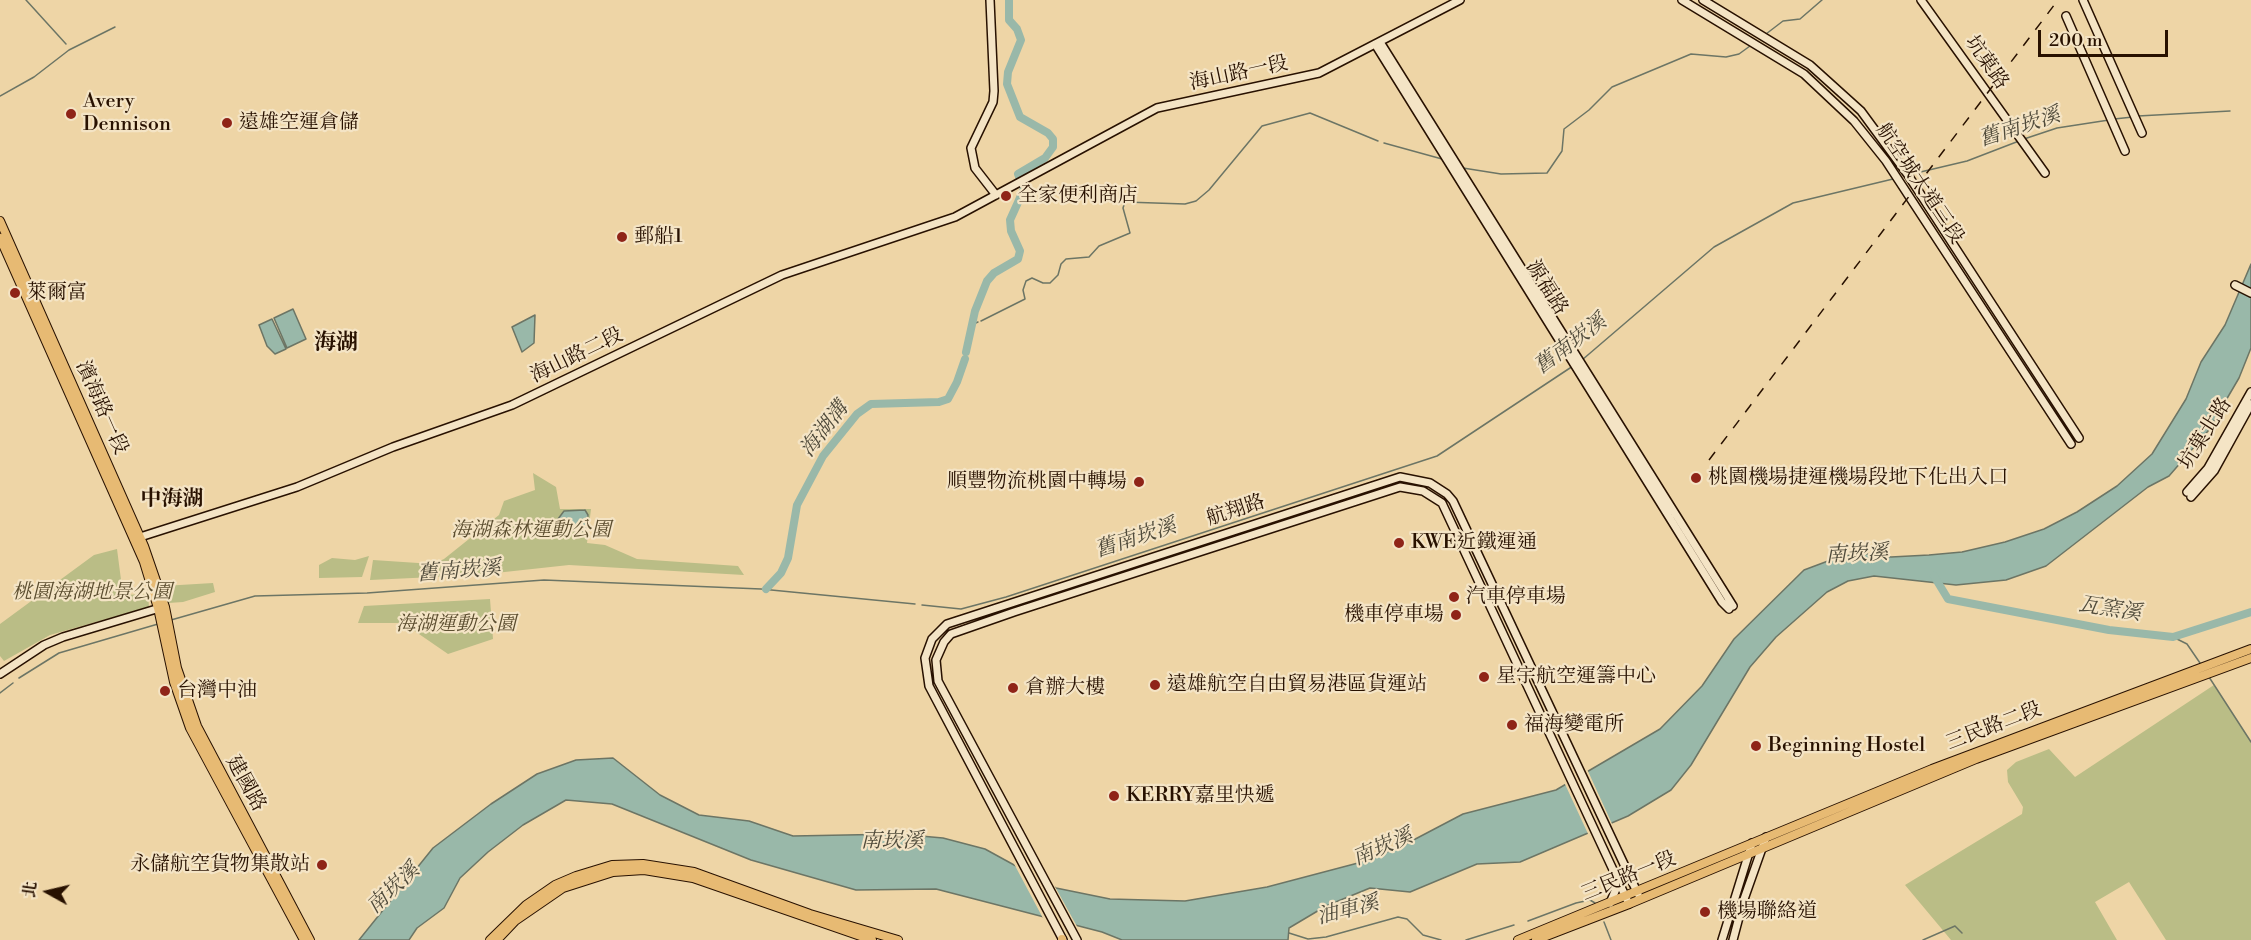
<!DOCTYPE html>
<meta charset="utf-8">
<style>
body{margin:0}
#map{position:relative;width:2251px;height:940px;overflow:hidden;background:#eed5a6;font-family:"Libre Bodoni","Noto Serif TC",serif}
canvas{display:block}
.north{position:absolute;left:18px;top:862px;width:60px;height:60px;-webkit-text-stroke:4px #f4e4c5;paint-order:stroke;rotate:278deg;font-size:16px;font-weight:700;line-height:24px;text-align:center;color:#281100}
.north::after{content:'';display:block;margin:auto;width:21px;height:27px;background:#281100;clip-path:polygon(50% 0,100% 100%,50% 72%,0 100%)}
.scale{position:absolute;left:2038px;top:30px;width:130px;height:27px;box-sizing:border-box;border:3px solid #281100;border-top:0;padding-left:8px;font-size:18px;line-height:21px;white-space:nowrap;color:#281100;-webkit-text-stroke:4px #f4e4c5;paint-order:stroke}
</style>
<div id="map">
<canvas width="2251" height="940"></canvas>
<div class="north">北</div>
<div class="scale">200 m</div>
</div>
<script>
const context = document.querySelector('canvas').getContext('2d');
context.lineJoin = 'round';
function fill(path, color) { context.fillStyle = color; context.fill(path, 'evenodd'); }
const shape = rows => new Path2D(rows.map(r => 'M' + r).join(''));
function trace(path, color, width, dash) { context.strokeStyle = color; context.lineWidth = width; context.lineCap = dash ? 'butt' : 'round'; context.setLineDash(dash || []); context.stroke(path); }
function drawText(font, color, halo, rows, align = 'center') {
  context.font = font + ' "Libre Bodoni","Noto Serif TC",serif'; context.lineWidth = 4.5; context.setLineDash([]); context.textBaseline = 'middle'; context.strokeStyle = halo; context.fillStyle = color; for (const [text, x, y, turn = 0] of rows) {
    context.save(); context.translate(x, y); context.rotate((+turn || 0) * Math.PI / 180); context.textAlign = isNaN(turn) ? turn : align; if (halo) context.strokeText(text, 0, 0); context.fillText(text, 0, 0); context.restore();
  }
}
fill(shape([
 [533,473,556,487,560,509,591,509,587,543,605,545,637,559,738,566,744,575,569,565,477,575,370,580,373,560,433,564,444,559,499,515,504,501,535,490],
 [117,549,123,595,148,594,149,607,50,635,4,661,0,656,0,624,94,555],
 [369,556,362,577,319,578,319,565,332,558,355,560],
 [213,583,215,592,183,602,168,603,163,586],
 [490,599,493,639,448,654,403,623,358,623,364,606],
 [2214,685,2251,742,2251,940,2166,940,2129,882,2095,902,2117,940,1951,940,1905,885,2022,814,2023,807,2008,782,2007,770,2016,762,2049,749,2075,777]
]), '#babd86');
const water = shape([
 [2251,264,2251,348,2239,378,2208,431,2169,476,2148,487,2046,566,2006,580,1956,585,1874,576,1848,581,1827,592,1776,637,1750,667,1691,765,1671,790,1628,816,1520,862,1477,864,1410,892,1370,888,1326,906,1289,928,1288,940,1122,940,1102,932,936,889,856,890,751,860,612,804,566,800,523,825,488,852,460,878,444,908,417,928,409,940,359,940,433,848,491,804,537,774,576,760,613,758,660,795,699,815,749,821,793,836,898,834,943,838,985,849,1056,888,1110,899,1185,901,1267,887,1358,863,1402,846,1463,814,1556,790,1660,729,1702,686,1734,639,1804,570,1836,558,1859,553,1891,557,1929,555,1962,552,2005,542,2044,529,2077,512,2117,486,2152,454,2186,399,2201,362,2225,325,2251,264],
 [293,309,306,339,287,348,274,318,293,309],
 [535,315,534,343,522,352,512,327,535,315],
 [272,319,286,349,275,354,267,346,259,325,272,319],
 [585,510,588,515,586,531,574,531,562,527,558,519,564,511,585,510]
]);
fill(water, '#99b8a9');
trace(water, '#6c7565', 1.5);
fill(shape([
 [1587,769,1613,826,1589,836,1564,782],
 [1012,860,1053,883,1079,930,1045,922]
]), '#eed5a6');
trace(shape([
 [26,0,66,44],
 [1766,34,1783,21,1800,19,1822,0],
 [0,96,34,77,69,50,115,27],
 [2138,116,2230,111],
 [2114,119,2133,117],
 [2024,139,2057,128,2109,120],
 [1384,143,1442,159],
 [1463,168,1501,174,1547,173,1562,151,1564,129,1589,110,1612,87,1691,54,1726,57,1739,54,1750,46],
 [1912,174,1967,161,2019,141],
 [981,321,1025,299,1023,290,1026,281,1032,278,1043,283,1050,283,1058,275,1061,264,1066,259,1089,257,1099,246,1130,233,1123,208,1125,202,1185,204,1196,201,1209,190,1262,126,1310,113,1378,141],
 [971,325,978,322],
 [1582,360,1714,247,1793,203,1893,179],
 [922,605,961,609,1006,597,1437,456,1573,366],
 [171,620,255,596,367,593,544,580,761,589,915,604],
 [2173,637,2187,644,2200,663],
 [2209,677,2251,742],
 [19,678,59,653,158,624],
 [0,693,13,683],
 [1528,921,1576,903,1590,900,1595,903],
 [1604,922,1611,940],
 [1289,933,1308,939,1326,937,1398,917,1407,919,1423,935,1441,940],
 [1466,940,1514,925],
 [1923,940,1955,926,1962,933]
]), '#6c7565', 1.5);
trace(shape([
 [966,352,975,311,987,281,994,273,1018,259,1020,251,1011,231,1010,220,1024,189,1018,174,1045,158,1053,147,1053,139,1048,133,1020,117,1007,84,1008,72,1021,40,1017,29,1009,20,1009,0],
 [1934,576,1948,599,2109,630,2173,637,2251,612],
 [766,589,781,573,788,558,797,505,823,456,857,414,871,404,939,402,948,399,957,382,965,359]
]), '#99b8a9', 8);
const secondary = shape([
 [990,0,994,91,993,102,971,148,975,168,996,195],
 [1682,0,1804,74,1854,121,1886,161,2071,444],
 [1703,0,1810,65,1861,111,1908,175,2079,438],
 [1921,0,2045,173],
 [2083,0,2142,133],
 [2066,16,2125,151],
 [1380,42,1733,606],
 [1375,44,1722,602,1729,609],
 [2235,285,2251,293],
 [2187,492,2208,468,2251,392],
 [2191,497,2214,471,2251,404],
 [137,538,297,487,393,447,512,405,782,275,955,217,1157,108,1319,73,1460,0],
 [0,674,44,645,63,637,163,607],
 [1610,903,1616,889,1616,880],
 [1063,940,929,686,925,658,932,639,947,624,1400,477,1430,483,1447,494,1453,501,1638,894],
 [1077,940,938,681,936,660,944,642,951,634,1014,612,1400,487,1423,491,1442,503,1629,904],
 [1722,940,1752,843],
 [1733,940,1743,902,1766,837]
]);
const primary = shape([
 [0,221,144,546,165,607,177,668,197,726,310,940],
 [0,238,144,562,158,608,174,682,190,728,304,940],
 [1062,939,1062,940],
 [490,940,526,905,555,885,576,876,612,865,643,864,694,872,810,914,898,940],
 [497,940,515,921,563,888,613,872,644,870,693,878,872,940],
 [1518,940,1932,769,2251,649],
 [1536,940,1629,904,1976,759,2251,658]
]);
trace(secondary, '#281100', 10);
trace(primary, '#281100', 10);
trace(secondary, '#f4e4c5', 7);
trace(primary, '#e7ba73', 8);
trace(shape([
 [1709,460,2058,0]
]), '#281100', 1.5, [10, 10]);
for (const [x, y, r, color] of [
 [71,114,6,"#8f2418"],
 [227,123,6,"#8f2418"],
 [1006,196,6,"#8f2418"],
 [622,237,6,"#8f2418"],
 [15,293,6,"#8f2418"],
 [1696,478,6,"#8f2418"],
 [1139,482,6,"#8f2418"],
 [1399,543,6,"#8f2418"],
 [1454,597,6,"#8f2418"],
 [1456,615,6,"#8f2418"],
 [1484,677,6,"#8f2418"],
 [1155,685,6,"#8f2418"],
 [1013,688,6,"#8f2418"],
 [165,691,6,"#8f2418"],
 [1512,725,6,"#8f2418"],
 [1756,746,6,"#8f2418"],
 [1114,796,6,"#8f2418"],
 [322,865,6,"#8f2418"],
 [1705,912,6,"#8f2418"]
]) { const dot = new Path2D(); dot.arc(x, y, r, 0, 2 * Math.PI); context.fillStyle = color; context.fill(dot); trace(dot, '#f4e4c5', 2); }
drawText('20px', '#281100', '#f4e4c5', [
 ["坑菓路",1986,63,55],
 ["海山路一段",1239,74,-12],
 ["航空城大道三段",1919,184,56],
 ["源福路",1546,288,58],
 ["海山路二段",577,356,-26],
 ["濱海路一段",101,408,66],
 ["坑菓北路",2206,434,-58],
 ["航翔路",1236,511,-18],
 ["三民路二段",1994,727,-21],
 ["建國路",245,784,61],
 ["三民路一段",1629,877,-22]
]);
drawText('20px', '#281100', '#f4e4c5', [
 ["Avery",83,102],
 ["Dennison",83,125],
 ["遠雄空運倉儲",239,123],
 ["全家便利商店",1018,196],
 ["郵船1",634,237],
 ["萊爾富",27,293],
 ["桃園機場捷運機場段地下化出入口",1708,478],
 ["順豐物流桃園中轉場",1127,482,"right"],
 ["KWE近鐵運通",1411,543],
 ["汽車停車場",1466,597],
 ["機車停車場",1444,615,"right"],
 ["星宇航空運籌中心",1496,677],
 ["遠雄航空自由貿易港區貨運站",1167,685],
 ["倉辦大樓",1025,688],
 ["台灣中油",177,691],
 ["福海變電所",1524,725],
 ["Beginning Hostel",1768,746],
 ["KERRY嘉里快遞",1126,796],
 ["永儲航空貨物集散站",310,865,"right"],
 ["機場聯絡道",1717,912]
], 'left');
drawText('italic 20px', '#5b4d2f', '#f4e4c5', [
 ["海湖森林運動公園",531,531],
 ["桃園海湖地景公園",92,593],
 ["海湖運動公園",456,625]
]);
drawText('italic 21px', '#504b3b', '#f4e4c5', [
 ["舊南崁溪",2020,128,-18],
 ["舊南崁溪",1571,345,-37],
 ["海湖溝",825,430,-52],
 ["舊南崁溪",1136,539,-18],
 ["南崁溪",1857,555,-3],
 ["舊南崁溪",459,572,-4],
 ["瓦窯溪",2110,610,9],
 ["南崁溪",892,842],
 ["南崁溪",1383,848,-23],
 ["南崁溪",394,889,-43],
 ["油車溪",1348,911,-14]
]);
drawText('bold 21px', '#281100', '#f4e4c5', [
 ["中海湖",172,500]
]);
drawText('bold 22px', '#281100', '#f4e4c5', [
 ["海湖",336,344]
]);
</script>
